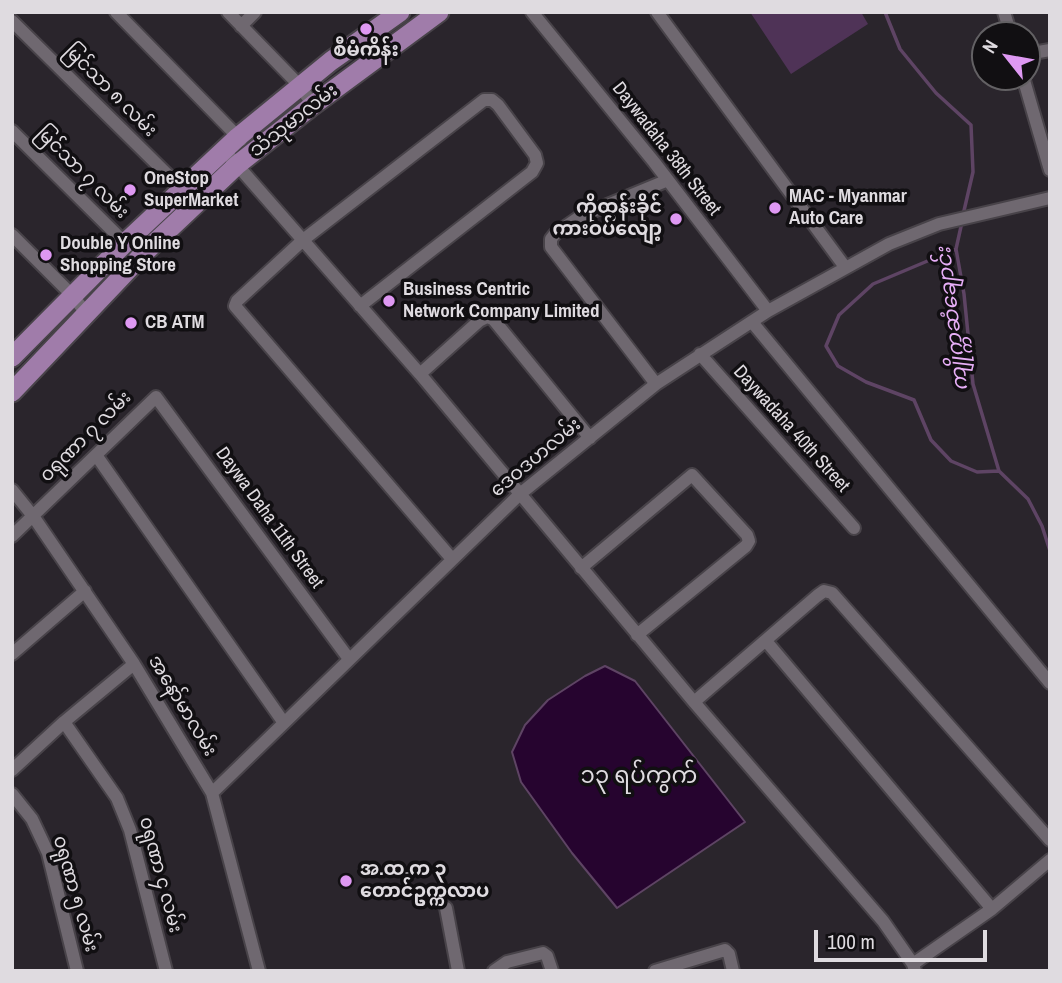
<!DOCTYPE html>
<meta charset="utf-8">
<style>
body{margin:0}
#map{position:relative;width:1062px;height:983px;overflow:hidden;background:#2a252c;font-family:"Archivo Narrow",sans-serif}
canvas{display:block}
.frame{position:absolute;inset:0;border:14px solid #dfdbe0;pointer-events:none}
.north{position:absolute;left:971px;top:21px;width:70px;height:70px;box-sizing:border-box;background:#110f12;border:2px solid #636164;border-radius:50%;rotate:301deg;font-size:19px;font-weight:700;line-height:28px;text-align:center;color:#dfdbe0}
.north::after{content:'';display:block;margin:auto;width:24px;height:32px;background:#de98f2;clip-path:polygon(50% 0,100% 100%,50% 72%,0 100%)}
.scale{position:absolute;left:814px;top:930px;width:173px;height:32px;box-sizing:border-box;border:4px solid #dfdbe0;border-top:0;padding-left:9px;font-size:21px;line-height:24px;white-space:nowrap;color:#dfdbe0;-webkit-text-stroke:5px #110f12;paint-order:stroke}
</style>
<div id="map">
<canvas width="1062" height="983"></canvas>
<div class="frame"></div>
<div class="north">N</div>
<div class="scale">100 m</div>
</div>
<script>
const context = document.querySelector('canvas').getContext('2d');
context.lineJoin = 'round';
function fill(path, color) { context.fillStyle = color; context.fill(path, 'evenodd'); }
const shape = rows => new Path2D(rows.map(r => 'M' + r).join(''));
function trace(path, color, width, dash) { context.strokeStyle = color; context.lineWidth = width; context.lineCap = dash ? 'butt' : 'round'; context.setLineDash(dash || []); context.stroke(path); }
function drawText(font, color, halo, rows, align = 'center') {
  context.font = font + ' "Archivo Narrow","Noto Sans Myanmar",sans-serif'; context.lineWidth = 7; context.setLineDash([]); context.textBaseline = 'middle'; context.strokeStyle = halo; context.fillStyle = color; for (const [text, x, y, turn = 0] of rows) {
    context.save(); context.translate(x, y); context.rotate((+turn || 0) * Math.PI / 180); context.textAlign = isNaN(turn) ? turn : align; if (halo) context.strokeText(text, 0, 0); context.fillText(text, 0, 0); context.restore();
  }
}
fill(shape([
 [750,12,861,12,868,24,791,74]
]), '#4f3357');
const water = shape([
 [605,666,635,681,745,822,617,908,572,853,521,782,512,752,525,725,548,700,585,676,605,666]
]);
fill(water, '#26042f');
trace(water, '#5e4464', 2);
trace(shape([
 [885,12,900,49,936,93,971,125,973,172,963,215],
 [962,222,956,249,964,294,973,384,999,471,1028,499,1042,526,1050,551],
 [956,249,873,284,839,315,826,346,838,366,866,382,914,400,931,440,951,461,977,472,999,471]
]), '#5e4464', 3.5);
const minor = shape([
 [116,12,241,140],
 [228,12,300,86,313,105],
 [532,12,654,162,768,311],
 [657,12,845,267],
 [1004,12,1011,35],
 [12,21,181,188],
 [241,26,255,12],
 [1027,54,1050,50],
 [1023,77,1050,170],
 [12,131,125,243],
 [224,150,420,374,694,702,883,921,913,964,915,971],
 [12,235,72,295,86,313],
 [360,306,532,172,537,163,535,155,498,105,492,100,484,100,303,240,237,301,235,306,452,559],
 [752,322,1050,683],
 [700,354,854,528],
 [420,374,479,321,487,317,493,319,590,438],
 [656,384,551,247,551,239,555,234,581,216,668,180],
 [96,455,284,723],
 [12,490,33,516,134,664,212,793,259,971],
 [12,536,156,397,349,659],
 [581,568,692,475,747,535,749,541,746,546,637,635],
 [766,641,992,909],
 [12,654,85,591],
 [694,702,817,596,824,591,832,593,1050,840],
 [64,722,117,798,130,830,166,971],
 [12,770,64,722,134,664],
 [212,793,520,494,656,384,768,311,889,244,939,224,1050,198],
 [12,794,32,819,48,853,77,971],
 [446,908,458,971],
 [913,964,992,909,1050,860],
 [494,971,507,962,543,953,547,956,552,971],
 [655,971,725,950,729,954,733,971]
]);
const primary = shape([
 [12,357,125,243,238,137,331,61,400,12],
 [12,392,145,252,237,165,313,105,439,12]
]);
trace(minor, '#484349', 16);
trace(primary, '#484349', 23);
trace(minor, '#6f6870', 12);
trace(primary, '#a07caa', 19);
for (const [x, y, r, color] of [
 [366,29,7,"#de98f2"],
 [130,190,7,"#de98f2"],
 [775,208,7,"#de98f2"],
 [676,219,7,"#de98f2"],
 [46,255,7,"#de98f2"],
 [389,301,7,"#de98f2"],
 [131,323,7,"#de98f2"],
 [346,881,7,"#de98f2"]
]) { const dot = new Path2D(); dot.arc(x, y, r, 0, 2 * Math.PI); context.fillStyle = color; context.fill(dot); trace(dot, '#110f12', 2.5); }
drawText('bold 19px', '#dfdbe0', '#110f12', [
 ["စီမံကိန်း",366,51,"center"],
 ["OneStop",144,179],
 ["SuperMarket",144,201],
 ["MAC - Myanmar",789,197],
 ["Auto Care",789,219],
 ["ကိုထွန်းခိုင်",662,208,"right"],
 ["ကားဝပ်လျော့",662,230,"right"],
 ["Double Y Online",60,244],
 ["Shopping Store",60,266],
 ["Business Centric",403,290],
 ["Network Company Limited",403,312],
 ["CB ATM",145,323],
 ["အ.ထ.က ၃",360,870],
 ["တောင်ဥက္ကလာပ",360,892]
], 'left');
drawText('19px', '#dfdbe0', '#110f12', [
 ["မြင်သာ ၈ လမ်း",110,91,45],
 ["သံသုမာလမ်း",294,121,-38],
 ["Daywadaha 38th Street",666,149,52],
 ["မြင်သာ ၇ လမ်း",82,173,45],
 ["Daywadaha 40th Street",791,429,48],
 ["၀ရုဏာ ၇ လမ်း",86,437,-45],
 ["ဒေဝဒဟလမ်း",536,458,-40],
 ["Daywa Daha 11th Street",269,518,54],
 ["အနော်မာလမ်း",182,706,59],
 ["၀ရုဏာ ၄ လမ်း",160,875,75],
 ["၀ရုဏာ ၅ လမ်း",75,894,74]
]);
drawText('italic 21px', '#e7aef7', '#110f12', [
 ["ကျိုက္ကဆံချောင်း",953,319,-97]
]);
drawText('23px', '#dfdbe0', '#110f12', [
 ["၁၃ ရပ်ကွက်",639,777]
]);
</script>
